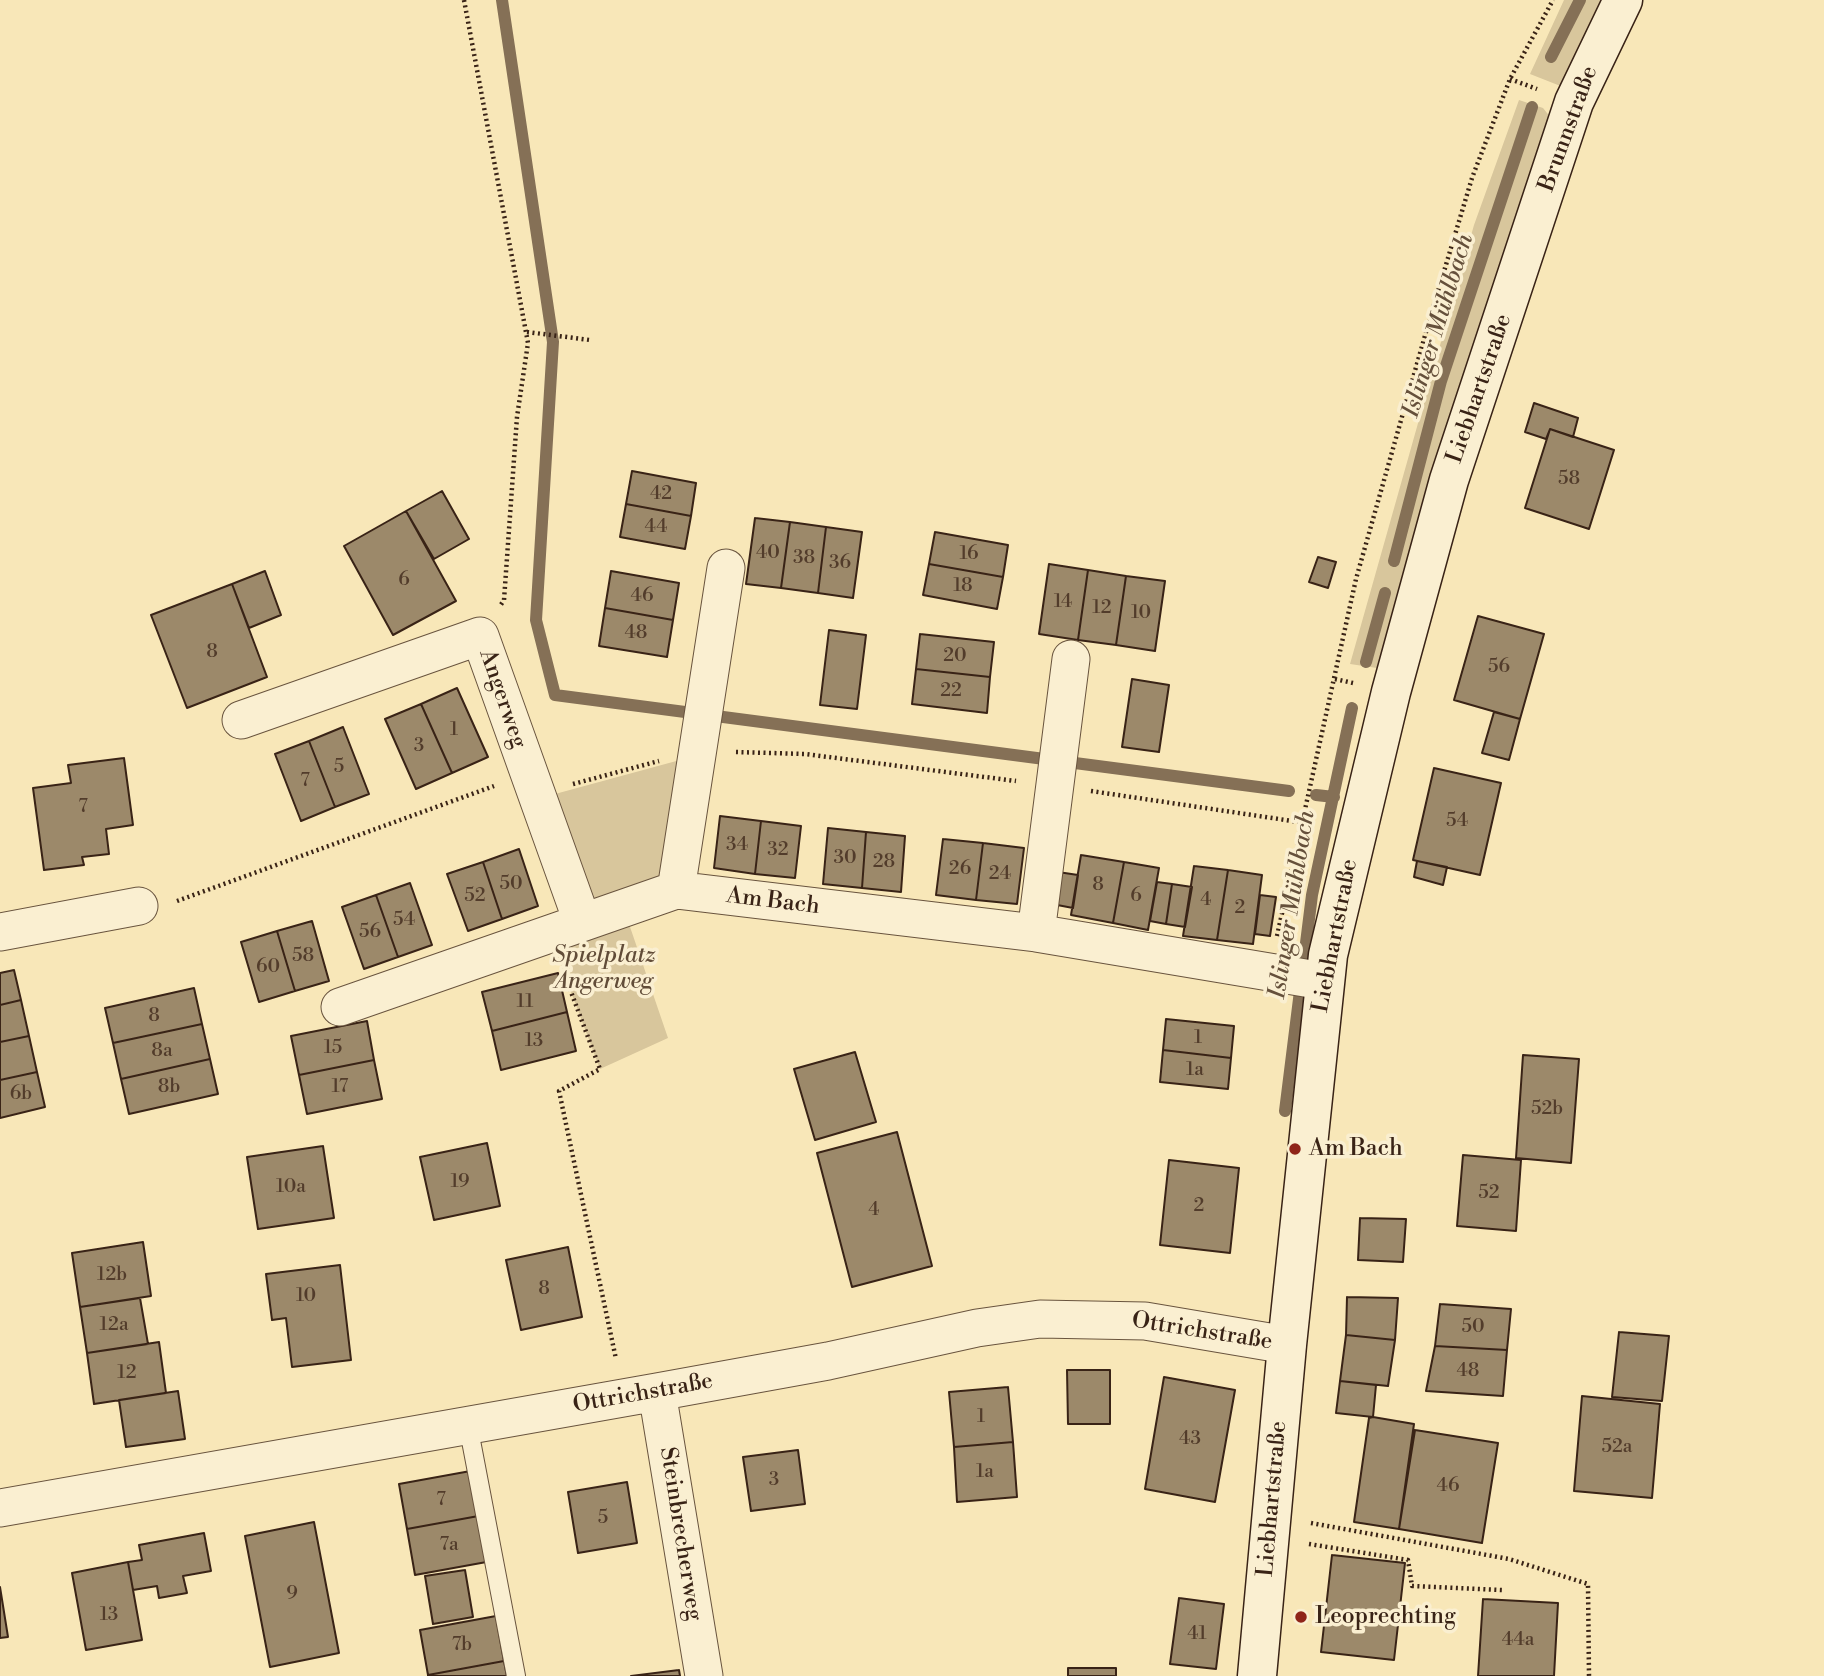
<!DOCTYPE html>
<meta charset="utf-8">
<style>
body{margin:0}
canvas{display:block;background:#f8e7b8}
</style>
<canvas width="1824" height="1676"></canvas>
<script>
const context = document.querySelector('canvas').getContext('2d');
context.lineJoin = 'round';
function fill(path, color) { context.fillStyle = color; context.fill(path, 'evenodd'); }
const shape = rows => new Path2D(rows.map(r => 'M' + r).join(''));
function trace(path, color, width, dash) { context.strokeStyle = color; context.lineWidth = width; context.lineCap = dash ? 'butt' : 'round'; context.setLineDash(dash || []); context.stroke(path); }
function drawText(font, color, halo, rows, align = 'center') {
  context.font = font + ' "Libre Bodoni",serif'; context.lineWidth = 7; context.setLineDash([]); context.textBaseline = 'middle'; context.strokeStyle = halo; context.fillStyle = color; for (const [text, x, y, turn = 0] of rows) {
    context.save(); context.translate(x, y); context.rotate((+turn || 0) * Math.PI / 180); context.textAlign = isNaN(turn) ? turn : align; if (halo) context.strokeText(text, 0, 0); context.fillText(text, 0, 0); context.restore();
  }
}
fill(shape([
 [1564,0,1607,0,1563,87,1530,74],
 [1519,100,1543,108,1551,118,1377,668,1350,664,1474,225],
 [691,757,670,886,586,914,544,797],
 [628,921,668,1038,600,1069,553,944]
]), '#d8c69c');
trace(shape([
 [502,0,553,342,536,620,555,695,1289,791],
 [1551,57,1580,0],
 [1394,561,1441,381,1532,107],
 [1366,662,1385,593],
 [1316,795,1334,797],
 [1285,1111,1312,895,1352,708]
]), '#857056', 12);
const building = shape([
 [1534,403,1578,418,1573,437,1550,429,1546,439,1525,432,1534,403],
 [1550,429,1614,450,1589,529,1525,508,1550,429],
 [632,471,696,483,691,516,626,504,632,471],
 [442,491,469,539,434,559,406,511,442,491],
 [626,504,691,516,685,549,620,537,626,504],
 [406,511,456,601,393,635,344,546,406,511],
 [755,518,790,522,781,588,746,584,755,518],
 [790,522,826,527,818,593,781,588,790,522],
 [826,527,862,532,853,598,818,593,826,527],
 [935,532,1008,545,1003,577,929,564,935,532],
 [1318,557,1336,562,1328,588,1309,582,1318,557],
 [929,564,1003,577,997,609,923,595,929,564],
 [1049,564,1088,570,1078,640,1039,634,1049,564],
 [1088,570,1126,576,1116,645,1078,640,1088,570],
 [265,571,281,615,249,628,232,584,265,571],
 [611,571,679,583,673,620,605,608,611,571],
 [1126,576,1165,581,1155,651,1116,645,1126,576],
 [232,584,267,677,187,708,151,615,232,584],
 [605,608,673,620,667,657,599,646,605,608],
 [1478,616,1544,634,1520,719,1454,700,1478,616],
 [829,630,866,635,857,709,820,705,829,630],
 [920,634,994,642,990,677,916,669,920,634],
 [916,669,990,677,987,713,912,704,916,669],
 [1132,679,1169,685,1159,752,1122,747,1132,679],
 [457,688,488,757,452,773,421,704,457,688],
 [421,704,452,773,416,789,385,719,421,704],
 [1494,712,1520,719,1509,760,1482,753,1494,712],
 [343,727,369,794,335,807,309,741,343,727],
 [309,741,335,807,301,821,275,754,309,741],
 [124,758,133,825,106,829,109,854,82,857,84,865,44,870,33,788,71,783,68,765,124,758],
 [1434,768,1501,783,1480,875,1413,860,1434,768],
 [720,816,761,821,755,874,714,868,720,816],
 [761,821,801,826,795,878,755,874,761,821],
 [828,828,866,832,862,888,823,884,828,828],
 [866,832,905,836,901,892,862,888,866,832],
 [943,839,983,843,976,900,936,895,943,839],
 [983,843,1024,848,1017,904,976,900,983,843],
 [519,849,538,906,502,919,483,862,519,849],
 [1081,855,1124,862,1113,923,1071,915,1081,855],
 [1417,861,1447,867,1443,885,1414,877,1417,861],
 [483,862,502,919,468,931,447,874,483,862],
 [1124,862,1159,868,1148,930,1113,923,1124,862],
 [1194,866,1228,870,1217,940,1183,936,1194,866],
 [1228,870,1262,875,1253,944,1217,940,1228,870],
 [1058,872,1078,875,1073,908,1052,904,1058,872],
 [1157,882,1172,884,1166,924,1150,921,1157,882],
 [410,883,432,945,398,957,376,895,410,883],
 [1172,884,1192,887,1185,927,1166,924,1172,884],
 [376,895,398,957,364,969,342,907,376,895],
 [1260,895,1276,897,1270,936,1255,934,1260,895],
 [312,921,329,981,295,991,277,931,312,921],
 [277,931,295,991,259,1002,241,942,277,931],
 [14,970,21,1000,0,1005,0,973,14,970],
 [558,973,567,1012,492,1031,482,992,558,973],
 [194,988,202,1024,113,1043,105,1008,194,988],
 [21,1000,29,1036,0,1042,0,1005,21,1000],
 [567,1012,576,1051,501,1070,492,1031,567,1012],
 [1166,1019,1234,1026,1231,1058,1163,1050,1166,1019],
 [367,1021,374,1060,299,1075,291,1036,367,1021],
 [202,1024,210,1059,121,1079,113,1043,202,1024],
 [29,1036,37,1072,0,1080,0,1042,29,1036],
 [1163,1050,1231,1058,1228,1089,1160,1082,1163,1050],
 [855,1052,876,1122,815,1140,794,1069,855,1052],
 [1523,1055,1579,1059,1571,1163,1516,1158,1523,1055],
 [210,1059,218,1094,129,1114,121,1079,210,1059],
 [374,1060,382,1099,307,1114,299,1075,374,1060],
 [37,1072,45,1107,0,1118,0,1080,37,1072],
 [897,1132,932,1266,852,1287,817,1153,897,1132],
 [487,1143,500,1206,434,1220,420,1157,487,1143],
 [323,1146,334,1218,258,1229,247,1157,323,1146],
 [1463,1155,1521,1160,1516,1231,1457,1226,1463,1155],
 [1169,1160,1239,1168,1230,1253,1160,1245,1169,1160],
 [1360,1218,1406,1219,1403,1262,1358,1260,1360,1218],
 [143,1242,151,1296,80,1307,72,1253,143,1242],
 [568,1247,582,1317,521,1330,506,1260,568,1247],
 [340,1265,351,1360,292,1367,286,1318,272,1320,266,1274,340,1265],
 [1347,1297,1398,1298,1395,1340,1346,1335,1347,1297],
 [140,1298,148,1344,87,1353,80,1307,140,1298],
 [1440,1304,1511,1309,1507,1350,1435,1346,1440,1304],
 [1619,1332,1669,1336,1662,1401,1612,1397,1619,1332],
 [1346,1335,1395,1340,1388,1386,1340,1381,1346,1335],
 [159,1342,166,1393,94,1404,87,1353,159,1342],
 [1435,1346,1507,1350,1503,1396,1426,1391,1435,1346],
 [1067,1370,1110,1370,1110,1424,1068,1424,1067,1370],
 [1164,1377,1235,1390,1215,1502,1145,1489,1164,1377],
 [1340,1381,1376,1385,1373,1417,1336,1413,1340,1381],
 [1008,1387,1013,1442,954,1447,949,1392,1008,1387],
 [178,1391,185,1439,126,1447,119,1400,178,1391],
 [1582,1396,1660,1404,1652,1498,1574,1491,1582,1396],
 [1373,1417,1414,1424,1399,1529,1354,1522,1369,1418,1373,1417],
 [1415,1430,1498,1443,1482,1543,1399,1529,1415,1430],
 [1013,1442,1017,1497,957,1502,954,1447,1013,1442],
 [798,1450,805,1504,751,1511,743,1457,798,1450],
 [476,1470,484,1515,407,1529,399,1484,476,1470],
 [627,1482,637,1543,578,1553,568,1492,627,1482],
 [484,1515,492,1561,415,1575,407,1529,484,1515],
 [314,1522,339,1653,270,1667,245,1536,314,1522],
 [204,1533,211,1571,183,1576,187,1593,159,1598,157,1586,133,1590,128,1562,142,1560,139,1545,204,1533],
 [1332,1555,1405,1563,1394,1660,1321,1652,1332,1555],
 [128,1562,142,1640,86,1650,72,1573,128,1562],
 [465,1570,473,1617,433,1624,425,1576,465,1570],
 [0,1587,8,1637,0,1638,0,1587],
 [1179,1598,1224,1604,1216,1669,1170,1664,1179,1598],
 [1483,1599,1558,1603,1554,1676,1478,1676,1483,1599],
 [496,1616,504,1661,428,1675,420,1630,496,1616],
 [504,1661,507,1676,428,1676,428,1675,504,1661],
 [1068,1668,1116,1668,1116,1676,1068,1676,1068,1668],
 [679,1670,680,1676,631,1676,679,1670]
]);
fill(building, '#9c896a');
trace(building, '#392316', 2);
const lane = shape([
 [468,1425,516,1676]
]);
const street = shape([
 [241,720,480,636,582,921],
 [676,890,726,568],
 [0,932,139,906],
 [1036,933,1071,659],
 [340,1007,676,890,1036,933,1323,981],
 [657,1392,704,1676],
 [0,1508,657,1392,828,1361,977,1328,1040,1319,1145,1321,1287,1345]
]);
const secondary = shape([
 [1257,1676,1287,1345,1328,955,1391,692,1449,480,1574,102,1623,0]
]);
trace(lane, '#69543e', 20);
trace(street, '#69543e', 39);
trace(secondary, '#392316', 41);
trace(shape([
 [464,0,528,343,517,417,504,600,500,606],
 [1510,79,1537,89],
 [527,332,590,340],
 [1335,679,1353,683],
 [736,752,805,754,1016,781],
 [573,784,659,761],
 [1091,791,1299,822],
 [177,901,494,786],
 [1277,936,1356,579,1430,318,1472,178,1510,79,1553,0],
 [562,968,600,1069,559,1091,616,1359],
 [1311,1523,1509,1559,1588,1584,1589,1676],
 [1309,1544,1408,1560,1412,1586,1502,1590]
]), '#392316', 4.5, [2, 3.5]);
trace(lane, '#faefd1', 18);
trace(street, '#faefd1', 37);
trace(secondary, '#faefd1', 38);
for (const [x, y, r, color] of [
 [1295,1149,7,"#8f2418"],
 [1301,1617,7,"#8f2418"]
]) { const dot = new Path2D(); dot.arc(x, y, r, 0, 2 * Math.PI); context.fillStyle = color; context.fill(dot); trace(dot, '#faefd1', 2.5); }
drawText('19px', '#523c2b', null, [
 ["58",1569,479],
 ["42",661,494],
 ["44",656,527],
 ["40",768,553],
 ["16",969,554],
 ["38",804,558],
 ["36",840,563],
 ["6",404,580],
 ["18",963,586],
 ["46",642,596],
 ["14",1063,602],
 ["12",1102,608],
 ["10",1141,613],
 ["48",636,633],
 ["8",212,652],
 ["20",955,656],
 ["56",1499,667],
 ["22",951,691],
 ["1",454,730],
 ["3",419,746],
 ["5",339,767],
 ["7",305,781],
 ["7",83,807],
 ["54",1457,821],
 ["34",737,845],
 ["32",778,850],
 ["30",845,858],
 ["28",884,862],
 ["26",960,869],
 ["24",1000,874],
 ["50",511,884],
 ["8",1098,885],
 ["52",475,896],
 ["6",1136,896],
 ["4",1206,900],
 ["2",1240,908],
 ["54",404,920],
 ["56",370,932],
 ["58",303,956],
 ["60",268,967],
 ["11",525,1002],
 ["8",154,1016],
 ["1",1198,1038],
 ["13",534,1041],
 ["15",333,1048],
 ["8a",162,1051],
 ["1a",1195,1070],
 ["8b",169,1087],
 ["17",340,1087],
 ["6b",21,1094],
 ["52b",1547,1109],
 ["19",460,1182],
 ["10a",291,1187],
 ["52",1489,1193],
 ["2",1199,1206],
 ["4",874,1210],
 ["12b",112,1275],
 ["8",544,1289],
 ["10",306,1296],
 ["12a",114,1325],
 ["50",1473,1327],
 ["48",1468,1371],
 ["12",127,1373],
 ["1",981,1417],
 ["43",1190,1439],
 ["52a",1617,1447],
 ["1a",985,1472],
 ["3",774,1480],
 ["46",1448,1486],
 ["7",441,1500],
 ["5",603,1518],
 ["7a",449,1545],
 ["9",292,1594],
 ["13",109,1615],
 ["41",1197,1634],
 ["44a",1518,1640],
 ["7b",462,1645]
]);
drawText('23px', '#392316', '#faefd1', [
 ["Brunnstraße",1569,129,-70],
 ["Liebhartstraße",1480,389,-71],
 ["Angerweg",502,699,71],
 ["Am Bach",773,902,7],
 ["Liebhartstraße",1336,936,-79],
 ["Ottrichstraße",1202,1332,9],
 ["Ottrichstraße",643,1394,-10],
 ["Liebhartstraße",1273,1499,-85],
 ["Steinbrecherweg",680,1534,81]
]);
drawText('italic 23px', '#614c38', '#faefd1', [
 ["Spielplatz",604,956],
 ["Angerweg",604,982]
]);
drawText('23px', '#392316', '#faefd1', [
 ["Am Bach",1309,1149],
 ["Leoprechting",1315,1617]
], 'left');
drawText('italic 24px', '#65503b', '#faefd1', [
 ["Islinger Mühlbach",1439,326,-73],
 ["Islinger Mühlbach",1293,905,-81]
]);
</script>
